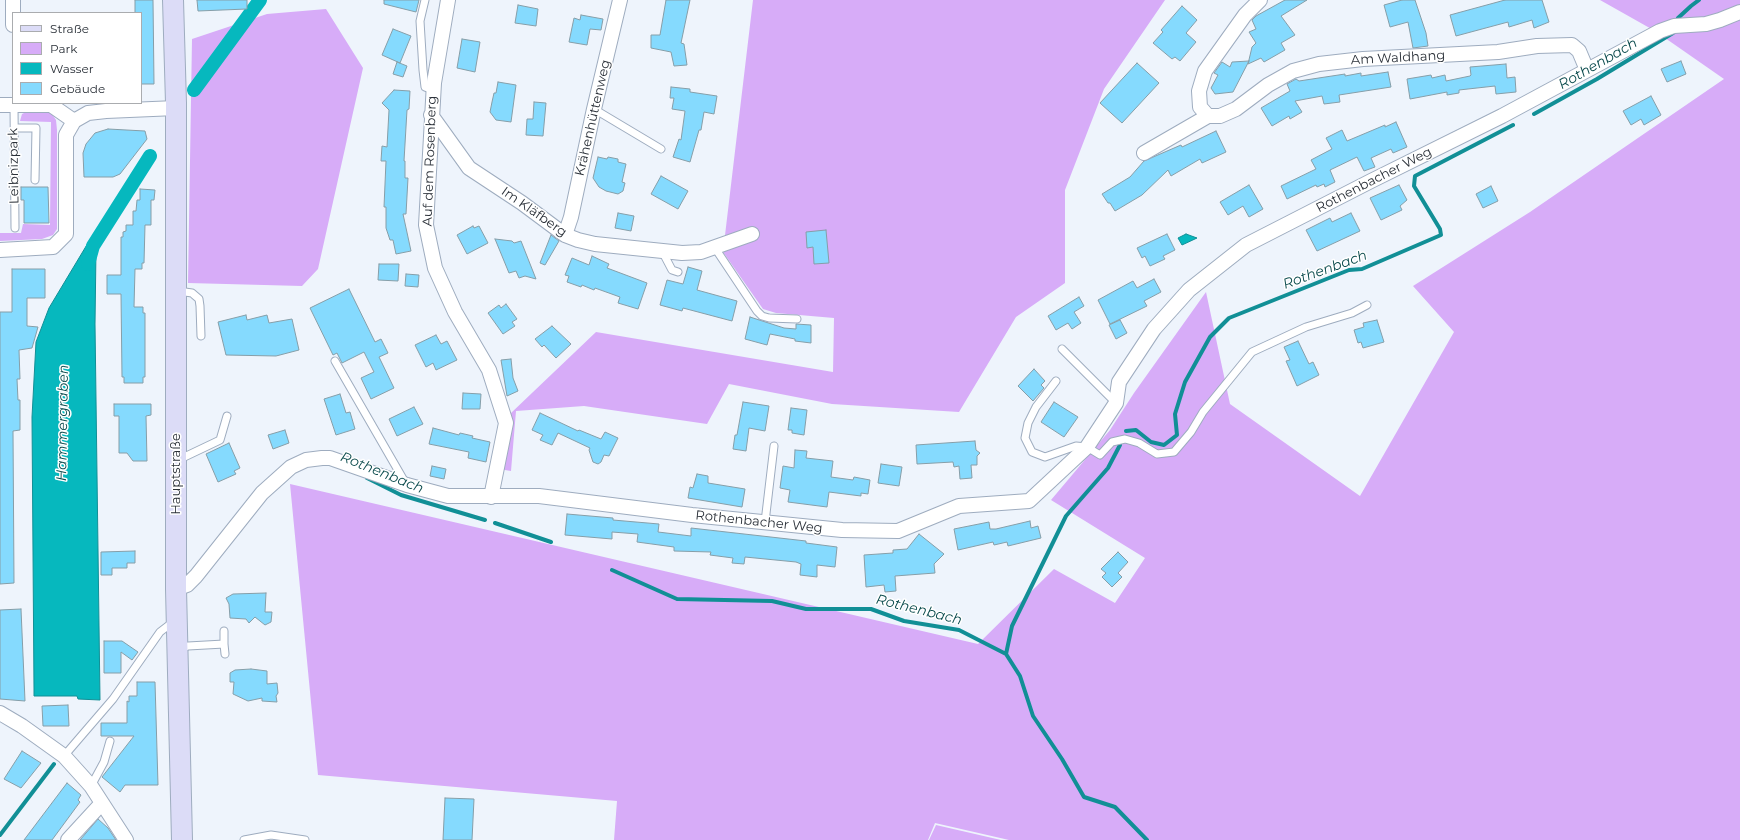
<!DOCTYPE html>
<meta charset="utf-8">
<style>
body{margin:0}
#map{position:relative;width:1740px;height:840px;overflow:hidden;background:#eef4fc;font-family:Montserrat,sans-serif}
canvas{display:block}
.legend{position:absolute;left:12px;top:12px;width:130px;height:92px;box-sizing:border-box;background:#fff;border:1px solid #aaacaf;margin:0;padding:5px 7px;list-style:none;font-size:12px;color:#2a3038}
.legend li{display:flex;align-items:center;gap:8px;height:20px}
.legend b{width:20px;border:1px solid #aaacaf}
</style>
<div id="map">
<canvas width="1740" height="840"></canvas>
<ul class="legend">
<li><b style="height:5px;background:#dcdcf7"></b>Straße</li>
<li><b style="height:11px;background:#d7acf8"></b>Park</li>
<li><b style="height:11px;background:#06b8be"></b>Wasser</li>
<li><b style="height:11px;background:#85dafe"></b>Gebäude</li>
</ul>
</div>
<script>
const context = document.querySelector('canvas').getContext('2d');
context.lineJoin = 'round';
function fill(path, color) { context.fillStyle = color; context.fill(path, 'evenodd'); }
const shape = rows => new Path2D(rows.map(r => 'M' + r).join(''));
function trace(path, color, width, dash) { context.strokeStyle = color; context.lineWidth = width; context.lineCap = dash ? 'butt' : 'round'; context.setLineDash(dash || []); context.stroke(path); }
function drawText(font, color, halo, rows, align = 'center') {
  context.font = font + ' Montserrat,sans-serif'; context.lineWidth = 3; context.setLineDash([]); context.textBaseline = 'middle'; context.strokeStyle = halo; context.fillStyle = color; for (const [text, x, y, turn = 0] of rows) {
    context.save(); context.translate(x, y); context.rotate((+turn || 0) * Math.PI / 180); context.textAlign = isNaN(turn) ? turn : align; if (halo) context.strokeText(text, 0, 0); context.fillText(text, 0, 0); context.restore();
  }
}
fill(shape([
 [753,0,1165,0,1104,89,1065,190,1065,283,1016,317,959,412,832,404,729,384,707,424,584,406,516,411,511,471,499,469,511,413,596,332,833,372,834,318,776,313,763,309,723,252],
 [1600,0,1740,0,1740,840,1009,840,935,823,928,840,614,840,617,801,318,775,290,484,978,644,1054,569,1115,603,1145,558,1051,500,1110,430,1134,393,1206,292,1230,404,1360,496,1454,332,1413,286,1530,212,1724,79,1655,31],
 [326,9,363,68,318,269,302,286,188,283,192,39,267,14],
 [28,111,45,111,52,114,56,120,57,130,57,229,53,235,42,239,0,241,0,233,21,233,23,224,50,225,51,122,20,121,22,114],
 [936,825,1001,840,929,840]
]), '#d7acf8');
const water = shape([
 [1186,234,1197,238,1182,245,1178,238,1186,234],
 [88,243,96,249,95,324,100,700,78,699,77,696,34,696,34,689,32,417,36,342,49,308,88,243]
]);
fill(water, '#06b8be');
trace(water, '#118f96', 1);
trace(shape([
 [1678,18,1691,6,1699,0],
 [1534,114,1597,79,1673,33],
 [1126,431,1136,430,1151,442,1164,445,1177,435,1175,414,1185,382,1210,337,1229,318,1349,270,1362,269,1441,235,1440,229,1414,186,1415,176,1513,125],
 [367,478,401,495,485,520],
 [495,523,551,542],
 [612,570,677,599,772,601,806,609,871,609,904,621,959,630,1006,654,1012,626,1066,516,1108,468,1120,445],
 [1006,654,1020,676,1033,716,1062,759,1084,797,1115,807,1147,840],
 [0,835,54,764]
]), '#118f96', 4);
trace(shape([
 [194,90,260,0],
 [88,264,93,246,150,156]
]), '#06b8be', 14);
const building = shape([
 [135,0,153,0,154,84,141,84,141,13,135,13,135,0],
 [197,0,247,0,247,9,198,11,197,0],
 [384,0,419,0,416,12,384,4,384,0],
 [666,0,690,0,681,43,684,44,687,65,674,66,671,52,651,48,651,35,660,35,666,0],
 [1285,0,1307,0,1281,16,1295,35,1281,43,1285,50,1264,62,1261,58,1248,64,1252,47,1256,43,1249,32,1256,29,1252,20,1256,16,1285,0],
 [1402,0,1415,0,1426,33,1428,46,1413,48,1408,22,1390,27,1384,5,1402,0],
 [1505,0,1542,0,1549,22,1534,28,1532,20,1509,27,1508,22,1456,36,1450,15,1505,0],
 [518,5,538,9,536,26,515,23,518,5],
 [1182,6,1197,20,1186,33,1196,42,1180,61,1175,57,1172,59,1153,43,1163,32,1161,30,1182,6],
 [581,15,603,19,601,30,590,29,587,45,569,42,574,18,580,20,581,15],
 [393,29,411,36,400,63,382,55,393,29],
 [462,39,480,42,475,72,457,68,462,39],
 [1249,61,1233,92,1215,94,1211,88,1218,75,1214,73,1222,62,1230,67,1232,62,1249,61],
 [1681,61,1686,74,1667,82,1661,69,1681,61],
 [397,62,407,66,403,77,393,74,397,62],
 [1137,63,1159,83,1122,123,1100,103,1137,63],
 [1506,64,1507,78,1515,77,1516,92,1496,94,1495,86,1459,90,1459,93,1447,95,1447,92,1410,99,1407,79,1431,75,1432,78,1445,75,1446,81,1470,76,1471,75,1470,67,1506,64],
 [1388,72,1391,87,1339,95,1340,102,1324,104,1322,96,1295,101,1302,112,1290,119,1289,116,1272,126,1261,108,1290,91,1287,84,1296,79,1299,81,1345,74,1345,76,1361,73,1361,76,1388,72],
 [498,82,516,85,511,122,496,120,490,112,492,102,494,93,496,93,498,82],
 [671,87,690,89,690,92,717,96,714,114,704,112,701,130,699,130,690,162,673,157,679,139,681,140,685,111,672,109,674,98,670,98,671,87],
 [394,90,410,91,409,109,407,110,404,161,405,161,405,178,408,178,406,214,403,214,411,251,396,254,393,240,390,240,386,228,386,207,384,207,386,161,381,161,382,146,387,147,389,110,382,103,394,90],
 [1651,96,1661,115,1644,125,1641,119,1631,125,1623,111,1651,96],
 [534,102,546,103,543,136,526,135,527,119,533,119,534,102],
 [1396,122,1407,147,1393,153,1391,149,1371,158,1375,167,1364,171,1357,157,1330,170,1335,182,1325,187,1324,184,1317,187,1316,185,1287,199,1281,186,1316,169,1311,160,1332,149,1326,138,1342,130,1347,141,1385,125,1385,127,1396,122],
 [108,129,145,131,147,139,120,174,113,177,84,177,83,153,86,144,95,133,108,129],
 [1216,131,1226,152,1202,163,1200,159,1171,176,1168,170,1142,195,1115,211,1110,203,1108,203,1102,194,1130,177,1144,161,1181,145,1182,147,1216,131],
 [598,157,607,159,608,157,618,159,618,162,626,164,622,182,625,183,623,191,618,194,606,191,599,187,593,178,598,157],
 [661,176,688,191,678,209,651,194,661,176],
 [1249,185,1263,209,1249,217,1243,206,1228,215,1220,202,1249,185],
 [1399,185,1407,200,1400,206,1402,210,1381,220,1370,198,1399,185],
 [1491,186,1498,201,1483,208,1476,194,1491,186],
 [21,187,48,187,49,223,24,223,24,200,21,200,21,187],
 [140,189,155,190,154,200,151,200,151,225,145,225,144,263,142,263,142,269,135,269,134,307,143,307,143,313,145,313,145,377,143,377,143,383,124,383,124,377,122,377,121,294,107,294,107,275,121,275,121,237,123,237,123,232,126,231,126,225,133,225,133,211,136,211,137,200,140,200,140,189],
 [618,213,634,216,631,231,615,228,618,213],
 [1351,213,1360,231,1317,251,1306,230,1330,218,1332,222,1351,213],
 [473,226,474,228,479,226,488,243,467,254,457,235,473,226],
 [826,230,829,263,814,264,813,247,807,248,806,232,826,230],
 [1167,234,1175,250,1163,256,1165,259,1150,266,1145,256,1142,258,1137,248,1167,234],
 [551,235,559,241,545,265,540,263,551,235],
 [495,239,512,241,514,243,521,241,536,279,525,276,519,278,516,271,509,273,495,239],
 [592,256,609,264,607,268,647,283,638,309,618,303,620,297,595,288,594,290,582,285,581,287,567,282,569,276,565,275,572,258,589,265,592,256],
 [379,264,399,264,398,281,378,280,379,264],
 [688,267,702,271,697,290,737,301,732,321,683,308,682,311,660,305,667,280,683,284,688,267],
 [12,269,45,269,45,298,27,298,27,326,38,327,32,348,19,350,20,379,17,379,18,400,20,400,20,430,13,431,14,583,0,584,0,312,12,312,12,269],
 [406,274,419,275,418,287,405,286,406,274],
 [1154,279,1161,292,1144,301,1147,306,1110,324,1098,300,1133,281,1137,288,1154,279],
 [349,289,375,342,381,339,388,353,379,357,394,388,371,399,361,378,374,372,364,352,342,363,337,353,333,355,310,308,349,289],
 [1079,297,1084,306,1074,312,1081,323,1072,329,1068,323,1056,330,1048,316,1079,297],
 [506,304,517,319,512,322,515,326,503,334,488,313,499,305,501,308,506,304],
 [246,315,247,320,267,315,269,323,292,319,299,350,276,356,226,355,218,322,246,315],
 [750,317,784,328,796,329,796,324,811,325,811,343,795,341,795,339,770,334,767,345,745,339,750,317],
 [1120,320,1127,333,1116,339,1109,325,1120,320],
 [1377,320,1384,342,1363,348,1361,342,1358,343,1354,330,1364,327,1363,323,1377,320],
 [552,326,571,344,556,358,544,345,542,347,535,339,552,326],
 [436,335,441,344,447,341,457,360,436,370,433,363,426,367,415,345,436,335],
 [1298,341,1309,364,1313,362,1319,375,1297,386,1286,361,1290,360,1284,347,1298,341],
 [511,359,513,378,518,391,507,396,501,360,511,359],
 [1034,369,1045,381,1041,385,1044,388,1033,401,1018,386,1034,369],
 [463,393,481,394,480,409,462,409,463,393],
 [340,394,346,413,350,412,355,429,336,435,324,399,340,394],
 [743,402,769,406,765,431,749,428,746,451,733,449,735,435,737,435,743,402],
 [1054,402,1078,417,1064,437,1041,422,1054,402],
 [114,404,151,404,151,415,146,416,147,461,133,461,127,453,119,453,119,416,114,416,114,404],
 [414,407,423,424,397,436,389,419,414,407],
 [791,408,807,410,804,435,792,433,792,430,788,430,791,408],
 [540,413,578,431,579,430,601,439,605,432,618,438,609,456,604,455,601,462,598,464,593,462,589,450,590,448,558,433,552,445,540,440,543,435,532,430,540,413],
 [433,428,459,435,460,433,473,436,472,438,490,442,486,462,468,458,469,452,429,444,433,428],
 [285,430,289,443,273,449,268,435,285,430],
 [975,441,976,450,980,453,977,456,977,465,971,465,972,478,960,479,959,466,954,467,953,462,917,464,916,445,975,441],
 [229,443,240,468,234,471,236,474,218,482,206,454,229,443],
 [795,450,807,451,806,458,833,461,831,477,853,480,854,477,870,480,868,494,861,493,861,496,829,492,827,507,788,502,790,490,780,488,783,466,794,468,795,450],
 [881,464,902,467,899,486,878,483,881,464],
 [432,466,446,469,444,479,430,476,432,466],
 [697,474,708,476,708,483,745,489,742,507,688,498,690,487,693,488,697,474],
 [567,514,613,518,613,520,659,524,658,532,691,536,691,528,806,541,806,543,837,547,835,567,817,565,817,577,800,575,801,564,796,562,745,557,744,564,732,563,733,558,710,555,711,552,674,551,674,547,637,542,638,534,612,532,612,539,565,535,567,514],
 [1030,521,1031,528,1038,526,1041,538,1008,546,1007,542,994,545,993,542,958,550,954,529,989,522,990,529,996,529,1030,521],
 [919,534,944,554,934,564,935,573,895,576,896,591,885,592,884,585,866,587,864,555,893,553,893,550,907,549,919,534],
 [135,551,135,563,127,563,127,568,112,568,112,575,101,575,101,552,135,551],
 [1118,552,1128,562,1118,573,1122,577,1112,587,1102,577,1106,573,1101,569,1118,552],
 [266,593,265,612,272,612,271,622,265,625,255,617,249,623,246,619,230,618,229,604,226,598,233,594,266,593],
 [21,609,25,701,0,699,0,610,21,609],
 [104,641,122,641,138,652,132,660,121,652,121,673,104,673,104,641],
 [251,669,267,671,267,684,277,683,278,693,276,696,277,702,262,701,262,698,248,701,233,694,234,682,230,682,230,673,235,670,251,669],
 [137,682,155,682,158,785,125,785,120,792,102,777,134,736,101,736,101,723,127,723,127,701,129,702,129,696,137,696,137,682],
 [68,705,69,726,43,726,42,706,68,705],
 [22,751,41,763,21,788,4,779,22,751],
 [67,783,81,795,78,800,80,802,52,840,24,840,67,783],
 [445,798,474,799,472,840,443,840,445,798],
 [98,819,108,828,116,840,80,840,98,819]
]);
fill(building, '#85dafe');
trace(building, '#869ea8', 1);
const lane = shape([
 [425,0,420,21,423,70,425,87,433,90],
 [14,105,15,228],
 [594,109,661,149],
 [14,128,36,128,35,180],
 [715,248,757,311,762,316,769,318,797,319],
 [662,251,672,270,678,272],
 [178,291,192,293,199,299,200,306,201,336],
 [1062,349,1116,403],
 [335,361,406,484],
 [1056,381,1036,407,1028,423,1025,438,1032,452,1045,457,1076,446,1087,447,1100,455,1112,442,1125,439,1139,443,1157,454,1174,452,1191,432,1203,412,1252,352,1306,327,1352,313,1367,305],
 [178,460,220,440,227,416],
 [765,522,774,446],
 [224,631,224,644],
 [180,649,188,646,224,644,225,654],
 [64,756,113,699,160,632,173,622],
 [91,786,104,762,110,741],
 [244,840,271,835,305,840]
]);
const street = shape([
 [13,0,13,25],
 [448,0,434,83,426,225,435,268,455,312,489,370,506,423,491,497],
 [1260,0,1245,15,1205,71,1199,91,1200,107,1208,116,1220,116,1236,109,1268,85,1293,71,1319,64,1363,59,1498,52,1537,46,1572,45,1579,51,1587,70],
 [0,105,51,105,74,121],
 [431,115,469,168,522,203,565,235,578,240,595,244,682,253,701,252,752,234],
 [1144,153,1208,116],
 [565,235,571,217,594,109,620,0],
 [0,250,53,247,66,234,66,135,74,121,88,113,106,111,176,108],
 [176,589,187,585,196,576,262,493,291,467,306,460,322,458,330,458,407,485,448,496,539,496,692,515,842,530,898,531,959,506,1029,501,1087,447,1116,403,1119,382,1154,329,1189,290,1246,245,1371,181,1502,116,1660,31,1674,26,1706,24,1720,20,1740,12],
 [0,713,22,726,64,756,91,786,126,840],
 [68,840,102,803]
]);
const secondary = shape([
 [173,0,176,103,176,589,182,840]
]);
trace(lane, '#9eacbf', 9);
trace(street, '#9eacbf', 16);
trace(secondary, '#9eacbf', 22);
trace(lane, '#fff', 7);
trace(street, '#fff', 14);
trace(secondary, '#dcdcf7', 20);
drawText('13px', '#2a3038', '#fff', [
 ["Am Waldhang",1398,58,-3],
 ["Krähenhüttenweg",593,118,-77],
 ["Auf dem Rosenberg",430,161,-88],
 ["Leibnizpark",14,166,-91],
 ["Rothenbacher Weg",1374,180,-27],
 ["Im Kläfberg",534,212,35],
 ["Hauptstraße",176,474,-90],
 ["Rothenbacher Weg",759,522,6]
]);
drawText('italic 14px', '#0c4c4e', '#fff', [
 ["Rothenbach",1598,64,-30],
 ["Rothenbach",1325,270,-20],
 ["Hammergraben",63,423,-89],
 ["Rothenbach",382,473,22],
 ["Rothenbach",919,610,14]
]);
</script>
